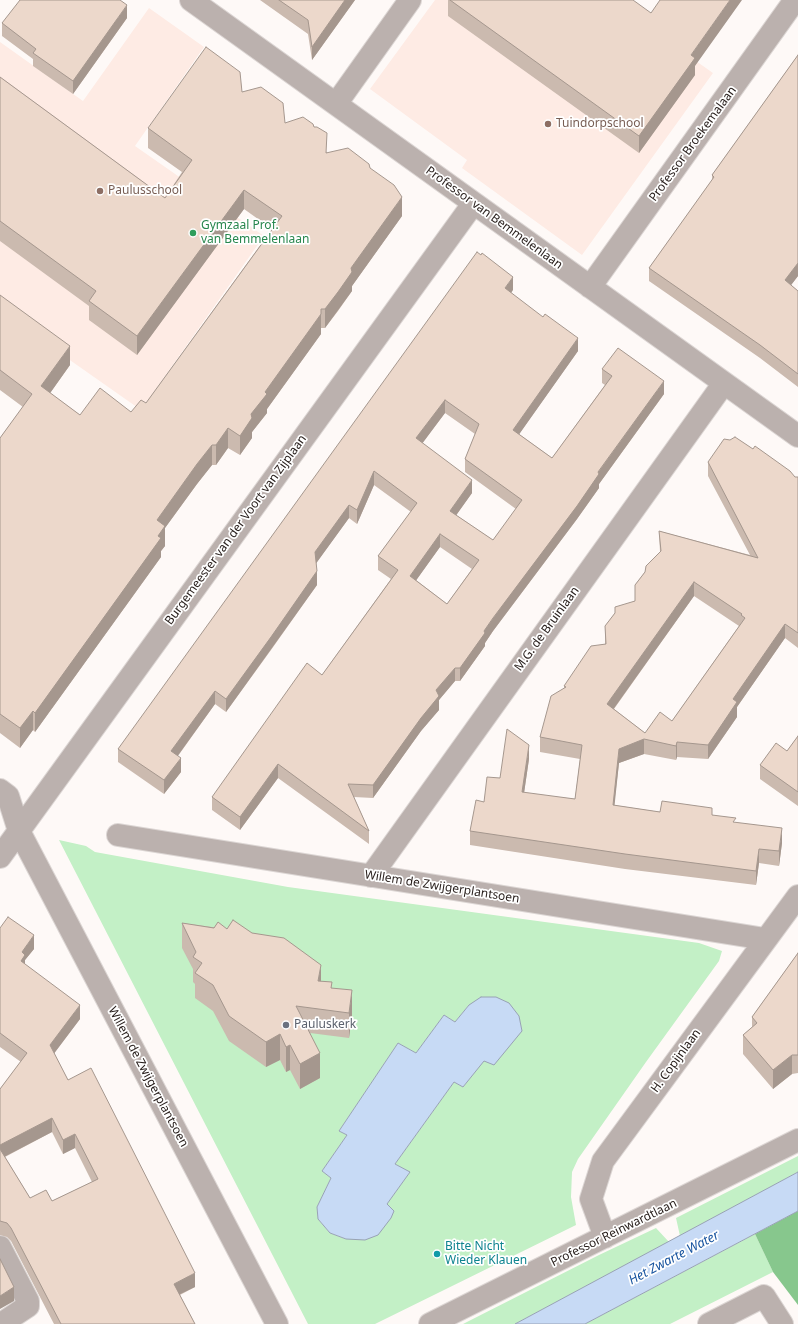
<!DOCTYPE html>
<style>
body{margin:0}
canvas{display:block;background:#fef9f7}
</style>
<canvas width="798" height="1324"></canvas>
<script>
const context = document.querySelector('canvas').getContext('2d');
context.lineJoin = 'round';
function fill(path, color) { context.fillStyle = color; context.fill(path, 'evenodd'); }
const shape = rows => new Path2D(rows.map(r => 'M' + r).join(''));
function trace(path, color, width, dash) { context.strokeStyle = color; context.lineWidth = width; context.lineCap = dash ? 'butt' : 'round'; context.setLineDash(dash || []); context.stroke(path); }
function drawText(font, color, halo, rows, align = 'center') {
  context.font = font + ' "Noto Sans",sans-serif'; context.lineWidth = 3.5; context.setLineDash([]); context.textBaseline = 'middle'; context.strokeStyle = halo; context.fillStyle = color; for (const [text, x, y, turn = 0] of rows) {
    context.save(); context.translate(x, y); context.rotate((+turn || 0) * Math.PI / 180); context.textAlign = isNaN(turn) ? turn : align; if (halo) context.strokeText(text, 0, 0); context.fillText(text, 0, 0); context.restore();
  }
}
fill(shape([
 [435,0,609,0,713,73,582,255,462,168,467,160,370,89],
 [149,8,204,47,135,146,264,236,141,410,0,311,0,42,83,101]
]), '#feebe4');
fill(shape([
 [59,840,86,846,95,852,288,887,699,943,722,951,719,961,646,1062,578,1159,572,1172,571,1197,576,1225,375,1324,308,1324],
 [469,1005,484,1060,463,1087,454,1082,395,1164,409,1173,387,1204,346,1239,330,1233,318,1219,317,1207,331,1178,322,1171,347,1135,339,1131,398,1043,416,1053,444,1015,455,1022],
 [798,1156,798,1172,680,1236,676,1218],
 [656,1228,669,1242,515,1324,463,1324,599,1255],
 [755,1234,773,1272,670,1324,585,1324]
]), '#c3f0c6');
fill(shape([
 [798,1211,798,1305,773,1272,755,1234]
]), '#87c78d');
const water = shape([
 [481,997,496,997,509,1003,519,1016,522,1031,494,1065,484,1061,463,1087,454,1082,395,1164,410,1172,387,1204,394,1211,391,1218,378,1235,365,1240,346,1239,330,1233,318,1219,317,1207,331,1178,322,1171,347,1135,339,1131,398,1043,416,1053,444,1015,455,1022,469,1005,481,997],
 [798,1172,798,1211,585,1324,515,1324,798,1172]
]);
fill(water, '#c7daf5');
trace(water, '#98a2b4', 1);
const minor = shape([
 [191,0,798,436],
 [336,104,410,0],
 [590,287,795,0],
 [0,790,8,796,19,831,277,1324],
 [118,835,765,939],
 [0,857,473,204],
 [371,876,724,383],
 [605,1237,591,1199,603,1161,798,896],
 [0,1247,28,1301,28,1306,1,1324],
 [430,1324,798,1140],
 [709,1324,764,1296,782,1324]
]);
trace(minor, '#dcd6d4', 24);
trace(minor, '#bbb1ae', 22);
fill(shape([
 [260,0,355,0,312,60,308,34],
 [448,0,633,0,695,66,695,75,639,153,448,16],
 [127,18,73,94,33,66,33,59,2,36,2,23],
 [798,55,798,276,791,285,798,291,798,387,760,358,649,281,649,268,712,180,712,175],
 [0,77,165,198,182,172,148,148,148,128,242,92,285,123,314,127,327,153,370,168,402,216,352,286,352,291,338,311,325,328,321,328,321,334,267,409,267,413,252,432,252,438,240,455,228,448,216,465,212,465,197,484,165,528,165,546,161,551,161,557,35,732,33,730,20,748,0,733,0,438,23,407,0,390,0,295,70,365,50,393,80,415,131,412,146,403,272,229,244,209,137,355,89,320,89,306,0,241],
 [513,290,511,293,578,351,519,434,552,458,605,385,602,383,602,369,664,394,599,484,599,488,577,519,493,631,485,643,485,646,460,681,455,681,439,700,439,710,421,731,373,798,354,797,369,831,369,844,278,778,240,830,212,810,212,797,322,675,391,579,378,570,378,556,411,512,374,485,357,524,349,518,316,563,317,585,271,650,226,712,215,704,178,756,181,772,164,794,118,762,118,749],
 [445,413,475,434,465,459,465,472,516,509,493,540,456,515,472,493,422,443],
 [440,547,472,569,447,604,416,580],
 [753,449,795,477,798,477,798,648,785,638,737,707,737,717,708,759,677,757,676,760,644,754,619,763,614,805,660,812,712,815,736,823,782,843,779,866,759,863,756,885,625,869,470,845,470,831,484,802,500,778,529,759,524,793,575,799,580,759,540,752,540,737,564,688,564,686,605,644,605,626,615,613,635,601,635,585,660,552,659,531,750,555,708,476,708,462],
 [694,596,739,626,672,721,645,733,614,709],
 [798,736,798,806,760,779,760,765,787,751],
 [182,923,227,929,252,933,321,981,332,988,352,1015,349,1038,310,1033,320,1078,300,1089,290,1070,286,1072,280,1060,266,1067,229,1041,213,1011,195,998,195,984,193,982,193,969,182,948],
 [0,928,34,949,25,960,25,965,80,1019,54,1053,68,1080,195,1287,180,1295,195,1324,54,1324,11,1241,7,1237,0,1235,0,1089,21,1062,0,1047],
 [52,1132,63,1154,75,1148,92,1182,52,1201,30,1198,5,1157],
 [798,953,798,1073,792,1074,773,1089,743,1054,743,1035,752,1027,752,1017]
]), '#cbbaaf');
fill(shape([
 [345,0,355,0,312,60,312,47],
 [730,0,742,0,695,66,695,75,639,153,639,136,691,55],
 [127,5,127,18,73,94,73,81],
 [244,190,244,209,137,355,137,336],
 [402,197,402,216,352,286,352,291,325,328,325,309,351,268],
 [798,263,798,276,785,293,785,280],
 [513,277,513,290,505,302,505,288],
 [321,314,321,334,267,409,267,413,252,432,252,438,240,455,240,436,251,414,265,392],
 [578,338,578,351,513,443,513,430],
 [70,346,70,365,41,406,41,386],
 [664,381,664,394,599,484,599,488,577,519,493,631,485,643,485,646,460,681,460,668,484,631],
 [445,400,445,413,416,452,416,438],
 [228,428,228,448,216,465,216,445],
 [212,445,212,465,197,484,165,528,165,546,161,551,161,557,35,732,35,713,157,520,197,464],
 [374,471,374,485,357,524,357,510],
 [472,480,472,493,450,524,450,511],
 [349,505,349,518,315,565,315,552],
 [440,534,440,547,410,589,410,576],
 [317,571,317,585,226,712,226,699],
 [694,582,694,596,607,718,607,704],
 [785,624,785,638,737,707,737,717,708,759,708,745,733,699],
 [455,668,455,681,439,700,439,710,421,731,373,798,373,785,436,690],
 [215,691,215,704,171,765,171,751],
 [33,711,33,730,20,748,20,728],
 [644,739,644,754,619,763,613,820,613,805,619,749],
 [677,742,677,757,676,760,676,746],
 [529,745,529,759,522,807,522,792],
 [181,758,181,772,164,794,164,780],
 [278,764,278,778,240,830,240,817],
 [782,828,782,843,779,866,779,851],
 [759,849,759,863,756,885,756,871],
 [34,935,34,949,25,960,25,968,21,961,22,952],
 [321,965,321,990,318,981],
 [352,990,352,1015,349,1038,349,1013],
 [80,1005,80,1019,50,1059,50,1045],
 [280,1034,280,1060,266,1067,266,1042],
 [290,1045,290,1070,286,1072,286,1047],
 [320,1053,320,1078,300,1089,300,1064],
 [792,1055,792,1074,773,1089,773,1070],
 [52,1118,52,1132,0,1159,0,1145],
 [75,1134,75,1148,63,1154,63,1140],
 [195,1273,195,1287,174,1297,174,1284],
 [14,1287,14,1301,0,1309,0,1296]
]), '#a5978e');
const building = shape([
 [20,0,120,0,127,5,73,81,33,53,36,49,2,23,20,0],
 [279,0,345,0,312,47,308,20,279,0],
 [450,0,633,0,651,13,660,0,730,0,691,55,695,58,639,136,450,0],
 [206,47,240,72,242,92,261,87,283,103,285,123,303,117,313,124,314,127,317,127,327,133,326,153,348,148,369,164,370,168,394,185,402,197,351,268,352,272,338,292,325,309,321,309,321,314,265,392,267,394,251,414,252,418,240,436,228,428,216,445,212,445,197,464,157,520,165,526,158,536,161,538,35,713,33,711,20,728,0,714,0,438,32,394,0,370,0,295,70,346,41,386,80,415,100,388,131,412,141,400,146,403,282,216,244,190,137,336,89,301,96,291,0,221,0,77,165,198,192,160,148,128,206,47],
 [798,55,798,263,785,280,798,291,798,374,760,345,649,268,714,177,712,175,798,55],
 [477,252,481,255,482,253,513,277,505,288,543,317,545,314,578,338,513,430,552,458,612,376,602,369,618,348,664,381,598,472,599,474,577,506,493,618,484,631,485,633,460,668,455,668,436,690,439,696,421,718,373,785,348,784,369,831,278,764,240,817,212,797,307,663,322,675,398,570,378,556,417,503,374,471,357,510,349,505,315,552,317,571,271,637,226,699,215,691,171,751,181,758,164,780,118,749,477,252],
 [445,400,479,424,465,459,522,500,493,540,450,511,472,480,416,438,445,400],
 [440,534,479,560,447,604,410,576,440,534],
 [735,437,753,449,755,446,790,471,795,477,798,477,798,633,785,624,733,699,737,702,708,745,677,742,676,746,644,739,619,749,613,805,660,812,662,801,712,808,712,815,736,818,733,822,782,828,779,851,759,849,756,871,625,854,470,831,476,800,484,802,487,777,500,778,507,729,529,745,522,792,575,799,582,745,540,737,551,696,566,687,564,686,591,646,606,644,605,626,615,613,615,607,635,601,635,585,645,572,646,566,661,551,659,531,758,558,708,462,724,439,730,440,735,437],
 [694,582,742,614,741,615,745,618,672,721,660,712,645,733,607,704,694,582],
 [798,736,798,792,760,765,776,743,787,751,798,736],
 [8,917,34,935,22,952,25,955,21,961,80,1005,50,1045,68,1080,91,1068,195,1273,174,1284,195,1324,61,1324,11,1228,7,1223,0,1221,0,1149,30,1198,46,1190,52,1201,98,1179,75,1134,63,1140,52,1118,0,1145,0,1089,27,1053,0,1033,0,928,8,917],
 [233,920,252,933,284,938,321,965,318,981,332,982,331,988,352,990,349,1013,296,1006,320,1053,300,1064,290,1045,286,1047,280,1034,266,1042,229,1016,213,985,195,973,202,963,193,957,196,952,182,923,214,928,218,922,227,929,233,920],
 [798,953,798,1055,792,1055,773,1070,743,1035,757,1023,752,1017,798,953],
 [0,1259,14,1287,0,1296,0,1259]
]);
fill(building, '#ecd8cb');
trace(building, '#a5978e', 1);
for (const [x, y, r, color] of [
 [548,124,4,"#8d6e63"],
 [100,191,4,"#8d6e63"],
 [193,233,4,"#2e9e5b"],
 [286,1025,4,"#6b7280"],
 [437,1254,4,"#0f9aa8"]
]) { const dot = new Path2D(); dot.arc(x, y, r, 0, 2 * Math.PI); context.fillStyle = color; context.fill(dot); trace(dot, '#fff', 1.5); }
drawText('12px', '#785e54', '#fff', [
 ["Tuindorpschool",556,124],
 ["Paulusschool",108,191]
], 'left');
drawText('12px', '#2a211e', '#fff', [
 ["Professor Broekemalaan",693,144,-54],
 ["Professor van Bemmelenlaan",494,218,36],
 ["Burgemeester van der Voort van Zijplaan",236,530,-54],
 ["M.G. de Bruinlaan",547,629,-54],
 ["Willem de Zwijgerplantsoen",442,887,9],
 ["H. Copijnlaan",676,1061,-54],
 ["Willem de Zwijgerplantsoen",148,1077,62],
 ["Professor Reinwardtlaan",614,1233,-26]
]);
drawText('12px', '#27864d', '#fff', [
 ["Gymzaal Prof.",201,226],
 ["van Bemmelenlaan",201,240]
], 'left');
drawText('12px', '#5b616d', '#fff', [
 ["Pauluskerk",294,1025]
], 'left');
drawText('12px', '#0d838f', '#fff', [
 ["Bitte Nicht",445,1247],
 ["Wieder Klauen",445,1261]
], 'left');
drawText('italic 13px', '#18549f', '#fff', [
 ["Het Zwarte Water",674,1258,-28]
]);
</script>
